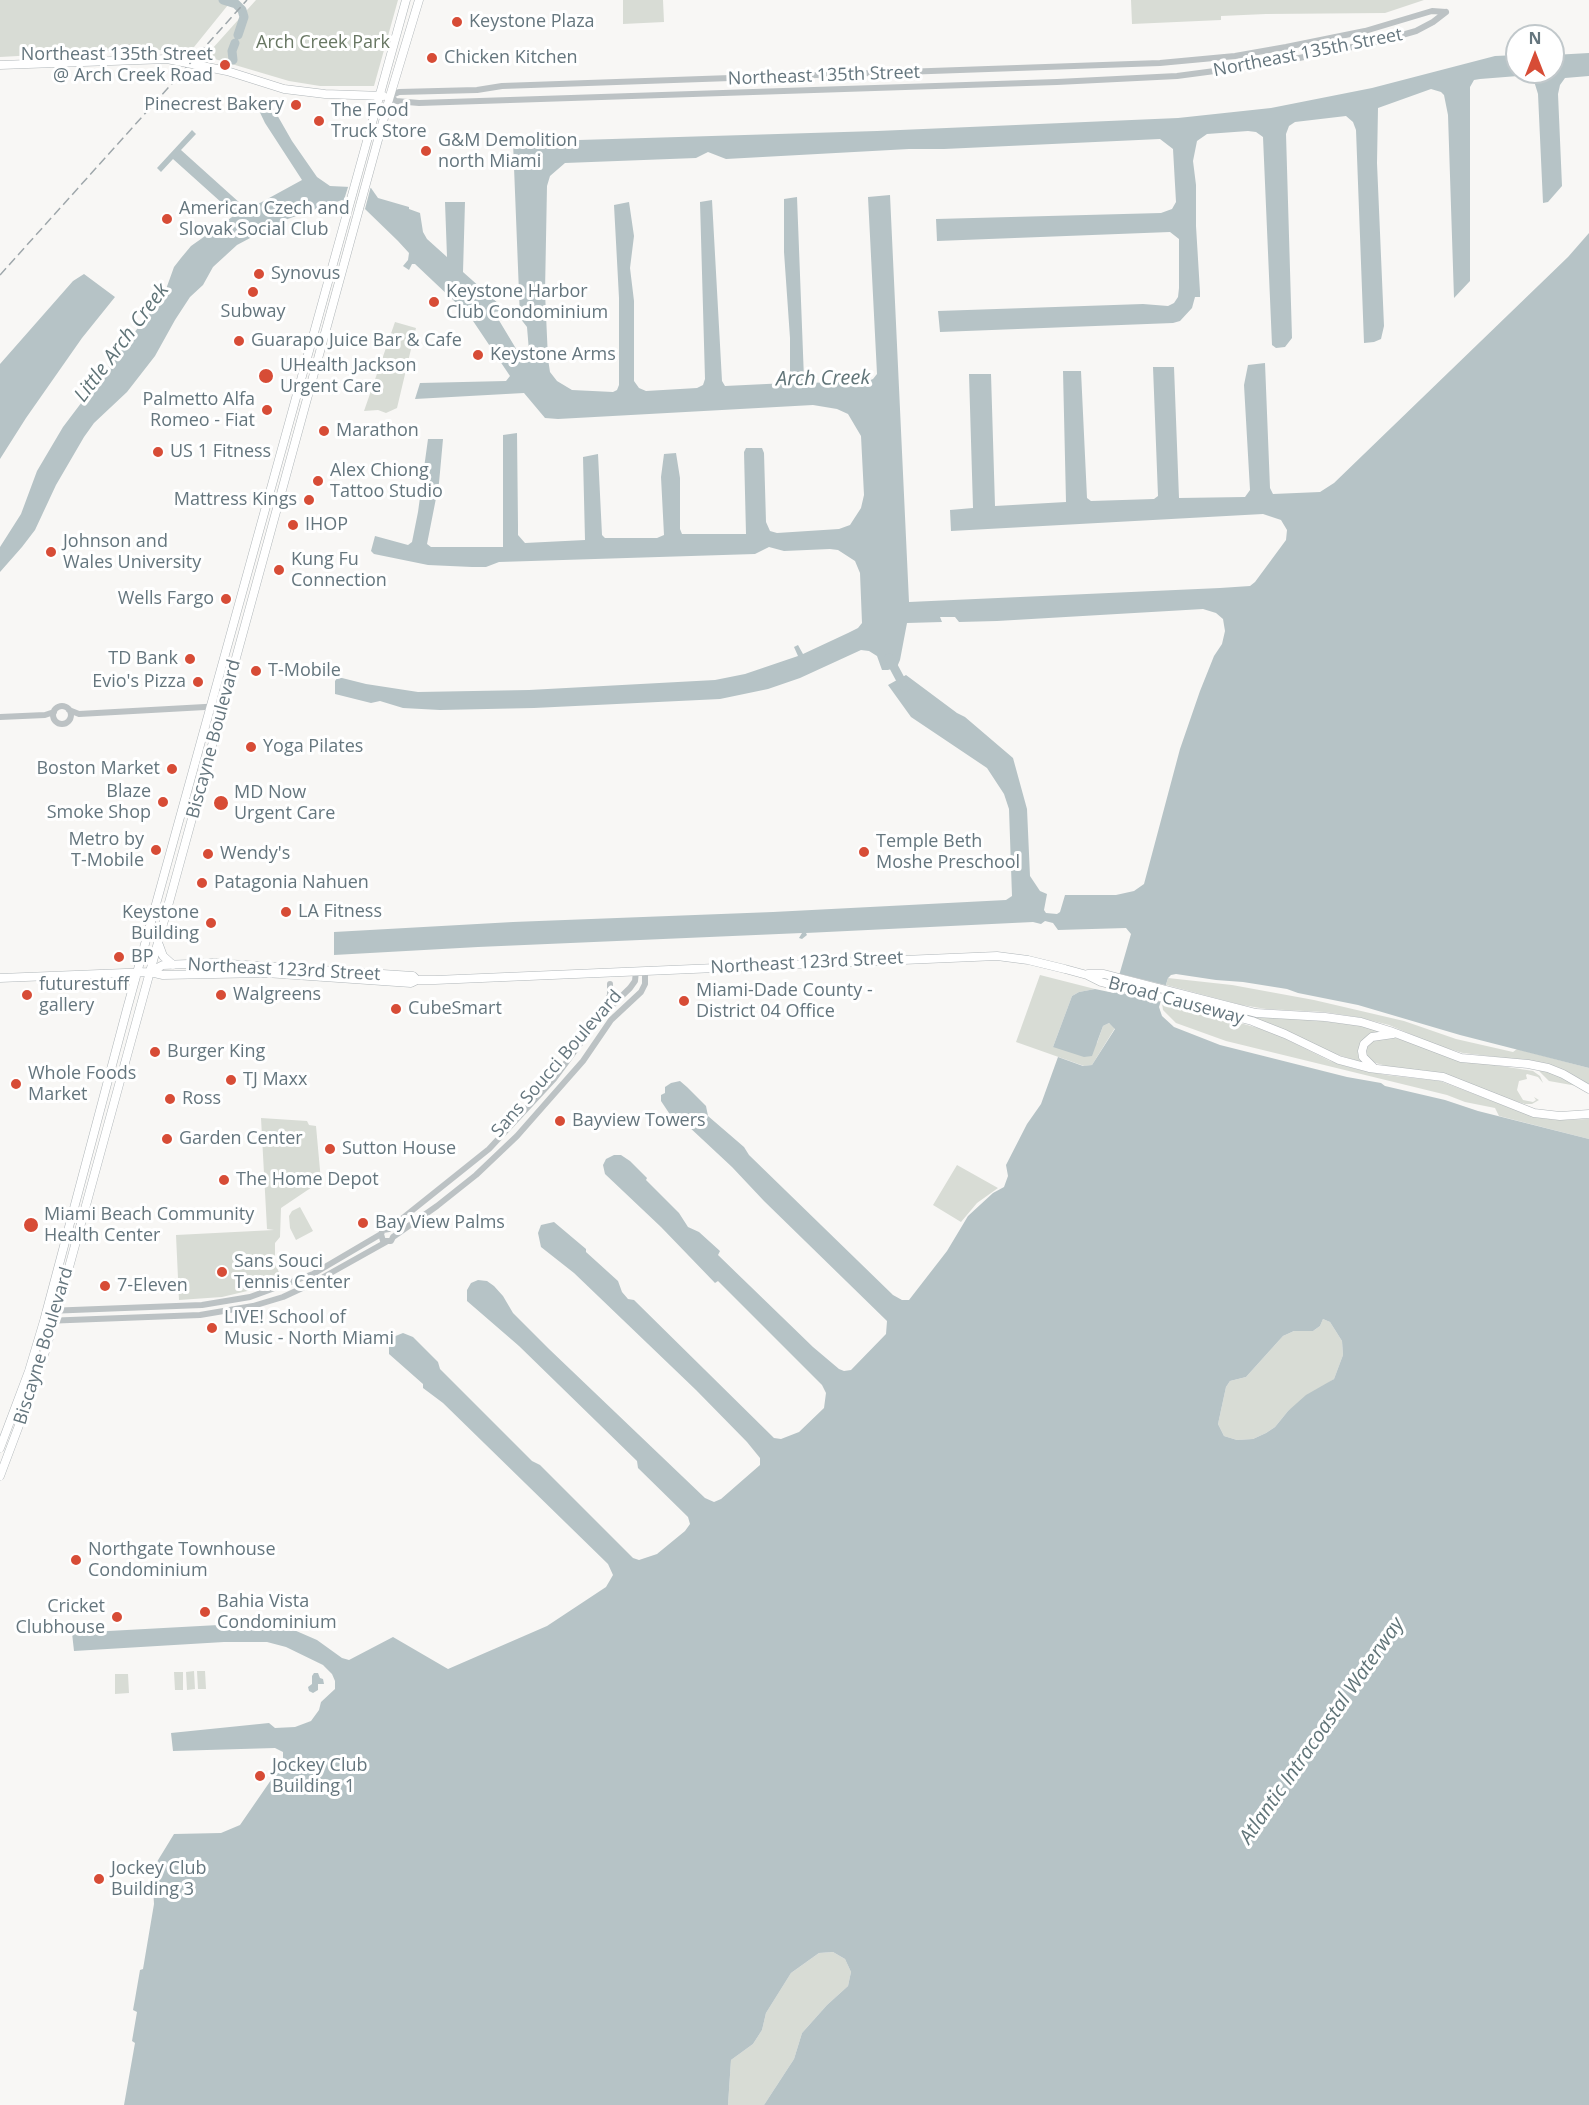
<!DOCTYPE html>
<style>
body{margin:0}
#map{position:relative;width:1589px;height:2105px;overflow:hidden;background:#f8f7f5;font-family:"Open Sans",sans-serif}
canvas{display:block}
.north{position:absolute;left:1505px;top:24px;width:60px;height:60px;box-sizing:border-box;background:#fff;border:2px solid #c1c8cb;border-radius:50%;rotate:0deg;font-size:16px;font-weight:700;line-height:24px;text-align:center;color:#65767e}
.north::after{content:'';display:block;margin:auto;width:21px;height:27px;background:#d74c36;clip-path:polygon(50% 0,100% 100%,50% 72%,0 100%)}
</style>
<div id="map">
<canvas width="1589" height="2105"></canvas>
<div class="north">N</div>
</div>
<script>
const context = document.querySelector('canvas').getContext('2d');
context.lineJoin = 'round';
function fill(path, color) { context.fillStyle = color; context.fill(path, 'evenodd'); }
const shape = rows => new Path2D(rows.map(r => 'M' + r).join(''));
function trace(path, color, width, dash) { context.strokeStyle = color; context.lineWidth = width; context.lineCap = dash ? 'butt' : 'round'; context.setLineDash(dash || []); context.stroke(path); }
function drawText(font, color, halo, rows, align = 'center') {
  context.font = font + ' "Open Sans",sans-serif'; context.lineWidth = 6; context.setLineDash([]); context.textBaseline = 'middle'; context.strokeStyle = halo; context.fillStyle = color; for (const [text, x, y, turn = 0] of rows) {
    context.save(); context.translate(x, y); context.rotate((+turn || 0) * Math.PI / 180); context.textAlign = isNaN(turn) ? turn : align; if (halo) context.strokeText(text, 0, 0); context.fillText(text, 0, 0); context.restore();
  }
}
fill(shape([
 [0,0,232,0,190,52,144,49,0,57],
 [256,0,398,0,374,86,320,86,289,81,208,57,212,49],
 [623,0,663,0,664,22,623,24],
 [1131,0,1424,0,1385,13,1266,14,1221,16,1221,20,1132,24],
 [395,322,416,328,397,408,386,413,378,410,364,411],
 [1040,975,1095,989,1079,992,1072,996,1053,1047,1097,1043,1103,1026,1109,1023,1115,1028,1092,1065,1084,1066,1016,1042],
 [1168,978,1232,985,1314,1000,1404,1021,1456,1039,1513,1052,1517,1049,1589,1068,1589,1084,1557,1067,1539,1062,1463,1053,1436,1045,1389,1025,1357,1017,1324,1012,1266,1009,1242,1005,1166,985],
 [1170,995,1250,1015,1276,1018,1316,1020,1361,1026,1383,1032,1367,1038,1364,1063,1332,1053,1287,1031,1170,997],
 [1162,1003,1209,1015,1208,1018,1214,1019,1215,1016,1258,1028,1282,1037,1330,1061,1356,1069,1386,1075,1440,1081,1534,1117,1557,1120,1589,1119,1589,1139,1499,1116,1495,1108,1465,1102,1447,1095,1226,1041,1176,1023,1163,1010],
 [1388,1036,1411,1042,1450,1058,1533,1071,1540,1076,1543,1083,1538,1077,1527,1074,1526,1075,1527,1079,1519,1081,1517,1090,1523,1100,1533,1102,1536,1100,1534,1097,1539,1100,1532,1104,1525,1104,1497,1096,1446,1075,1422,1070,1396,1069,1369,1061,1364,1055,1368,1042],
 [1537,1069,1553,1073,1577,1086,1549,1081],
 [261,1118,307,1121,309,1125,316,1126,321,1181,281,1208,280,1237,275,1243,275,1260,266,1260,274,1261,281,1277,267,1284,259,1284,260,1288,222,1297,179,1300,176,1235,274,1230,267,1229],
 [957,1165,998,1188,977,1203,961,1222,933,1205],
 [300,1207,313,1231,296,1240,290,1228,289,1216,292,1211],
 [1323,1319,1330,1322,1342,1341,1343,1355,1334,1379,1288,1411,1275,1427,1266,1433,1253,1439,1237,1440,1224,1436,1218,1424,1226,1387,1230,1381,1246,1377,1283,1336,1294,1331,1313,1331,1320,1326],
 [194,1671,195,1689,187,1690,186,1672],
 [197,1671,205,1671,206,1689,198,1689],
 [174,1672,183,1672,183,1690,175,1690],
 [115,1674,128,1674,129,1693,115,1694],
 [833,1952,845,1959,851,1972,848,1986,827,2005,802,2033,794,2059,764,2105,728,2105,731,2060,753,2044,762,2030,766,2013,791,1973,819,1953]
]), '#d8dcd5');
fill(shape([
 [1589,53,1589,76,1565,78,1560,85,1558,94,1562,186,1548,202,1543,203,1538,94,1534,81,1518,76,1480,79,1474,80,1470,87,1470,281,1454,298,1448,115,1444,95,1441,92,1431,89,1378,108,1377,163,1384,326,1381,339,1374,342,1364,343,1356,130,1353,122,1346,116,1295,122,1289,126,1286,134,1292,338,1285,347,1276,348,1272,345,1263,137,1256,132,1248,131,1207,134,1197,141,1193,161,1196,185,1196,226,1200,292,1200,297,1195,297,1192,308,1180,321,1173,323,940,332,938,311,1143,304,1168,306,1174,303,1178,297,1179,288,1179,239,1170,232,937,241,936,219,1161,213,1172,209,1176,202,1173,149,1160,139,944,149,909,149,726,159,708,152,696,158,565,163,550,176,547,186,545,292,548,359,550,372,557,381,572,390,613,392,617,390,619,385,619,298,614,205,629,202,634,236,630,268,634,301,634,381,639,388,646,391,697,388,703,385,705,379,700,202,712,200,722,381,725,386,787,383,790,377,790,338,784,252,784,199,797,197,804,379,806,383,868,381,873,379,877,374,868,197,890,195,909,602,1220,588,1250,586,1255,582,1286,540,1287,530,1281,520,1263,514,951,531,950,510,973,508,969,374,991,374,995,506,1066,502,1063,371,1081,371,1087,498,1091,501,1154,499,1158,496,1153,367,1174,367,1179,498,1245,497,1250,490,1244,385,1248,365,1265,363,1270,488,1273,494,1320,492,1334,483,1568,257,1589,233,1589,1068,1460,1035,1358,1005,1298,993,1287,989,1243,982,1216,980,1176,974,1171,975,1168,978,1159,1007,1162,1016,1174,1027,1220,1045,1347,1077,1381,1083,1385,1086,1445,1100,1478,1111,1589,1139,1589,2105,764,2105,794,2059,802,2033,827,2005,848,1986,851,1972,845,1959,833,1952,819,1953,791,1973,766,2013,762,2030,753,2044,731,2060,728,2105,124,2105,135,2043,132,2041,137,2012,133,2010,135,1999,140,1970,143,1969,154,1904,152,1870,174,1834,221,1833,240,1825,280,1767,283,1759,283,1752,275,1748,173,1751,171,1733,269,1723,275,1728,295,1727,311,1721,319,1710,321,1702,335,1689,335,1681,332,1674,323,1665,286,1647,267,1642,224,1642,74,1651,72,1633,255,1623,294,1630,317,1640,342,1658,349,1660,393,1637,448,1669,547,1626,606,1587,613,1575,608,1564,443,1403,423,1388,423,1384,389,1354,389,1344,393,1337,403,1333,413,1337,438,1362,440,1369,532,1461,540,1465,633,1558,639,1560,657,1554,685,1531,690,1524,688,1517,638,1468,637,1461,519,1346,467,1301,467,1290,471,1283,478,1280,487,1281,494,1286,503,1296,513,1313,549,1349,705,1498,714,1502,721,1499,760,1465,760,1458,747,1442,696,1390,574,1273,541,1247,538,1233,541,1225,554,1222,586,1249,586,1252,618,1281,622,1292,628,1299,634,1300,774,1438,781,1439,799,1432,824,1408,826,1393,822,1385,718,1281,715,1283,661,1227,605,1174,603,1165,606,1159,614,1155,621,1155,630,1161,647,1178,646,1180,679,1213,688,1227,699,1232,720,1251,718,1255,813,1347,839,1369,844,1371,851,1370,886,1334,887,1321,764,1201,732,1167,687,1125,684,1127,669,1113,661,1101,661,1095,665,1093,665,1087,671,1083,680,1081,687,1087,706,1106,708,1116,744,1147,749,1155,893,1295,902,1300,909,1300,947,1251,968,1216,993,1193,1004,1187,1008,1176,1006,1165,1027,1124,1041,1104,1058,1057,1083,1066,1092,1065,1115,1029,1109,1023,1103,1026,1092,1056,1084,1057,1053,1047,1072,996,1079,992,1095,989,1114,993,1131,934,1126,928,1058,930,1053,923,1045,921,1041,924,1033,922,806,933,807,935,802,939,799,938,802,933,478,947,334,955,334,932,513,922,773,912,1006,900,1012,896,1009,809,1004,794,987,768,911,717,888,685,906,675,957,713,965,717,1013,758,1027,809,1030,876,1040,891,1047,894,1044,910,1046,913,1057,914,1060,912,1065,895,1116,895,1134,891,1144,884,1180,749,1200,691,1214,656,1222,644,1225,631,1223,619,1216,613,1203,609,997,621,959,622,955,617,940,617,942,622,907,623,900,660,897,667,888,670,882,670,877,656,869,651,861,650,800,678,768,689,720,699,534,708,440,710,403,708,380,701,371,703,335,694,335,681,338,677,366,684,418,692,529,690,715,680,745,674,798,656,794,647,798,645,803,654,848,633,858,628,862,623,860,573,855,561,838,550,830,549,784,551,769,547,755,554,499,562,486,567,472,567,428,565,374,554,371,551,375,536,408,545,412,542,418,512,428,439,443,439,439,483,427,544,431,547,503,547,503,435,517,433,518,526,518,535,525,543,585,540,583,457,598,454,602,535,605,538,657,538,664,535,661,477,664,454,676,453,680,478,680,529,682,534,746,534,744,452,746,448,762,448,764,453,766,522,770,531,777,533,839,529,850,525,861,508,864,495,861,436,848,414,837,409,813,405,558,419,545,418,524,393,415,399,420,383,506,381,510,376,469,315,415,264,412,264,409,270,403,266,408,260,409,253,398,241,365,209,342,200,282,221,237,245,213,267,203,285,190,297,175,320,155,356,127,392,94,423,84,437,56,485,35,530,22,547,0,572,0,547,21,514,37,471,63,427,165,292,174,267,181,258,191,246,232,217,232,212,173,159,161,172,157,168,192,130,196,134,181,150,241,204,249,209,302,180,265,123,253,98,268,99,292,141,317,177,330,186,371,188,378,198,409,207,409,209,420,213,423,232,427,239,447,257,445,202,465,202,463,272,500,305,501,311,494,312,518,352,523,354,529,351,527,327,520,318,513,142,877,131,1178,118,1271,108,1372,88,1495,56,1517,55,1517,72,1553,72,1553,55],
 [1323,1319,1330,1322,1342,1341,1343,1355,1334,1379,1306,1395,1288,1411,1275,1427,1266,1433,1253,1439,1237,1440,1224,1436,1218,1424,1226,1387,1230,1381,1246,1377,1283,1336,1294,1331,1313,1331,1320,1326],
 [84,274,115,297,82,338,26,418,0,459,0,364,73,281],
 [314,1673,318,1673,320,1678,323,1679,324,1684,318,1684,318,1690,313,1693,309,1691,308,1687,312,1684,312,1676]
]), '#b6c3c6');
fill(shape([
 [349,184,371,186,365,209,343,203],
 [1117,973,1169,986,1164,1003,1110,990,1112,989]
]), '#f8f7f5');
trace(shape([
 [223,0,236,4,242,10,244,17,238,35],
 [233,60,232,51,235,43],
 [889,658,905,688]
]), '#b6c3c6', 9);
const major = shape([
 [0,65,167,59,227,71,284,89,325,94,383,96],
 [159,945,163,956,173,965],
 [150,972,163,965,214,963,413,976,417,980,435,980,997,956,1028,960,1065,969,1087,975,1101,982,1252,1021,1285,1034,1339,1060,1369,1068,1443,1077,1534,1113,1560,1116,1589,1114],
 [1088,974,1104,974,1256,1013,1325,1017,1361,1022,1390,1031,1461,1058,1528,1064,1548,1068,1563,1074,1589,1089],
 [0,978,150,972,163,975,266,973,411,983,417,980],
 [1373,1067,1363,1057,1362,1051,1364,1044,1372,1037,1393,1034],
 [0,1448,29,1371,44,1321,127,1009,406,0],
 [0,1476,39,1372,57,1311,390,96,419,0]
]);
trace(major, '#b0b6b9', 9);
trace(shape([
 [390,96,396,101,419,103,1057,82,1177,76,1275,63,1381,41,1416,31,1433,22,1446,12],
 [390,96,399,92,477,90,502,86,1160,63,1235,56,1286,47,1365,31,1432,11,1446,12],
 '53 715a9 9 0 1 1 18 0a9 9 0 1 1-18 0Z',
 [69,710,79,714,223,706],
 [0,717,45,715,54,712],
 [605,1007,610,995,610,984],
 [381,1234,383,1241,391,1241,393,1237,437,1206,476,1175,517,1136,583,1061,611,1020,641,992,645,984,645,971],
 [47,1311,202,1305,250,1297,313,1274,381,1234,383,1230,389,1229,489,1149,554,1079,599,1018,630,988,635,981,636,971],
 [44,1321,200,1315,253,1306,283,1297,311,1284,386,1242]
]), '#bcc2c4', 6);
trace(major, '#fff', 8);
trace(shape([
 [0,275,247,0]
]), '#9fa7ab', 1.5, [9, 4.5]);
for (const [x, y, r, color] of [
 [457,22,6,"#d74c36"],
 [432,58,6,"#d74c36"],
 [225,65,6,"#d74c36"],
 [296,105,6,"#d74c36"],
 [319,121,6,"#d74c36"],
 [426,151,6,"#d74c36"],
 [167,219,6,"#d74c36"],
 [259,274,6,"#d74c36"],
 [253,292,6,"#d74c36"],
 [434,302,6,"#d74c36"],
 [239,341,6,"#d74c36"],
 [478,355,6,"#d74c36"],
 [266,376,8,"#d74c36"],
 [267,410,6,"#d74c36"],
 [324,431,6,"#d74c36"],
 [158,452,6,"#d74c36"],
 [318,481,6,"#d74c36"],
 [309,500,6,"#d74c36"],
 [293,525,6,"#d74c36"],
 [51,552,6,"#d74c36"],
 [279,570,6,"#d74c36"],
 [226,599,6,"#d74c36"],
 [190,659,6,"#d74c36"],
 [256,671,6,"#d74c36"],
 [198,682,6,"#d74c36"],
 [251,747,6,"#d74c36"],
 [172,769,6,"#d74c36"],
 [163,802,6,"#d74c36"],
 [221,803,8,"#d74c36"],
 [156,850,6,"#d74c36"],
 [864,852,6,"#d74c36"],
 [208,854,6,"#d74c36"],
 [202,883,6,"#d74c36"],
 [286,912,6,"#d74c36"],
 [211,923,6,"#d74c36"],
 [119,957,6,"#d74c36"],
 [27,995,6,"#d74c36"],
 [221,995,6,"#d74c36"],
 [684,1001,6,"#d74c36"],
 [396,1009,6,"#d74c36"],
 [155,1052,6,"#d74c36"],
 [231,1080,6,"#d74c36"],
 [16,1084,6,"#d74c36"],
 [170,1099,6,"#d74c36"],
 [560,1121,6,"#d74c36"],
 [167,1139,6,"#d74c36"],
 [330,1149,6,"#d74c36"],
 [224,1180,6,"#d74c36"],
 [363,1223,6,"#d74c36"],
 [31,1225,8,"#d74c36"],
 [222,1272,6,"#d74c36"],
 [105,1286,6,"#d74c36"],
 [212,1328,6,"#d74c36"],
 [76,1560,6,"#d74c36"],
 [205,1612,6,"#d74c36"],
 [117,1617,6,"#d74c36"],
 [260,1776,6,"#d74c36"],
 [99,1879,6,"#d74c36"]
]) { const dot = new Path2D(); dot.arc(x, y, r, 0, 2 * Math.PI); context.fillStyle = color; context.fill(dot); trace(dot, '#fff', 2); }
drawText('18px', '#65767e', '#fff', [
 ["Keystone Plaza",469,22],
 ["Northeast 135th Street",213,55,"right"],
 ["@ Arch Creek Road",213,76,"right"],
 ["Chicken Kitchen",444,58],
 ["Pinecrest Bakery",284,105,"right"],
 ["The Food",331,111],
 ["Truck Store",331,132],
 ["G&M Demolition",438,141],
 ["north Miami",438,162],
 ["American Czech and",179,209],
 ["Slovak Social Club",179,230],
 ["Synovus",271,274],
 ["Keystone Harbor",446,292],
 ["Club Condominium",446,313],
 ["Subway",253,312,"center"],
 ["Guarapo Juice Bar & Cafe",251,341],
 ["Keystone Arms",490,355],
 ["UHealth Jackson",280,366],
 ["Urgent Care",280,387],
 ["Palmetto Alfa",255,400,"right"],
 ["Romeo - Fiat",255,421,"right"],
 ["Marathon",336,431],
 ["US 1 Fitness",170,452],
 ["Alex Chiong",330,471],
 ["Tattoo Studio",330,492],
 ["Mattress Kings",297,500,"right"],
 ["IHOP",305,525],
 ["Johnson and",63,542],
 ["Wales University",63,563],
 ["Kung Fu",291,560],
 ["Connection",291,581],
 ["Wells Fargo",214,599,"right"],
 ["TD Bank",178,659,"right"],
 ["T-Mobile",268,671],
 ["Evio's Pizza",186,682,"right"],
 ["Yoga Pilates",263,747],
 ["Boston Market",160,769,"right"],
 ["Blaze",151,792,"right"],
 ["Smoke Shop",151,813,"right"],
 ["MD Now",234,793],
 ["Urgent Care",234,814],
 ["Metro by",144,840,"right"],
 ["T-Mobile",144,861,"right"],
 ["Temple Beth",876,842],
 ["Moshe Preschool",876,863],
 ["Wendy's",220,854],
 ["Patagonia Nahuen",214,883],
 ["LA Fitness",298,912],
 ["Keystone",199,913,"right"],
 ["Building",199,934,"right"],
 ["BP",131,957],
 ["futurestuff",39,985],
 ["gallery",39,1006],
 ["Miami-Dade County -",696,991],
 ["District 04 Office",696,1012],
 ["Walgreens",233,995],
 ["CubeSmart",408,1009],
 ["Burger King",167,1052],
 ["Whole Foods",28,1074],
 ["Market",28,1095],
 ["TJ Maxx",243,1080],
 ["Ross",182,1099],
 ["Bayview Towers",572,1121],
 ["Garden Center",179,1139],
 ["Sutton House",342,1149],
 ["The Home Depot",236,1180],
 ["Miami Beach Community",44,1215],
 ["Health Center",44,1236],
 ["Bay View Palms",375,1223],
 ["Sans Souci",234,1262],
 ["Tennis Center",234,1283],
 ["7-Eleven",117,1286],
 ["LIVE! School of",224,1318],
 ["Music - North Miami",224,1339],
 ["Northgate Townhouse",88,1550],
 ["Condominium",88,1571],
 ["Bahia Vista",217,1602],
 ["Condominium",217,1623],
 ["Cricket",105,1607,"right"],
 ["Clubhouse",105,1628,"right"],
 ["Jockey Club",272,1766],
 ["Building 1",272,1787],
 ["Jockey Club",111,1869],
 ["Building 3",111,1890]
], 'left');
drawText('18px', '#687763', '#fff', [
 ["Arch Creek Park",323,43]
]);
drawText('18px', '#65767e', '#fff', [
 ["Northeast 135th Street",1308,53,-11],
 ["Northeast 135th Street",824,76,-2],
 ["Biscayne Boulevard",214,739,-75],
 ["Northeast 123rd Street",807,963,-3],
 ["Northeast 123rd Street",284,970,3],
 ["Broad Causeway",1176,1001,15],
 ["Sans Soucci Boulevard",557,1064,-49],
 ["Biscayne Boulevard",44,1346,-73]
]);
drawText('italic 20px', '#607478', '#fff', [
 ["Little Arch Creek",122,343,-53],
 ["Arch Creek",823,379,-1],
 ["Atlantic Intracoastal Waterway",1322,1731,-55]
]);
</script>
